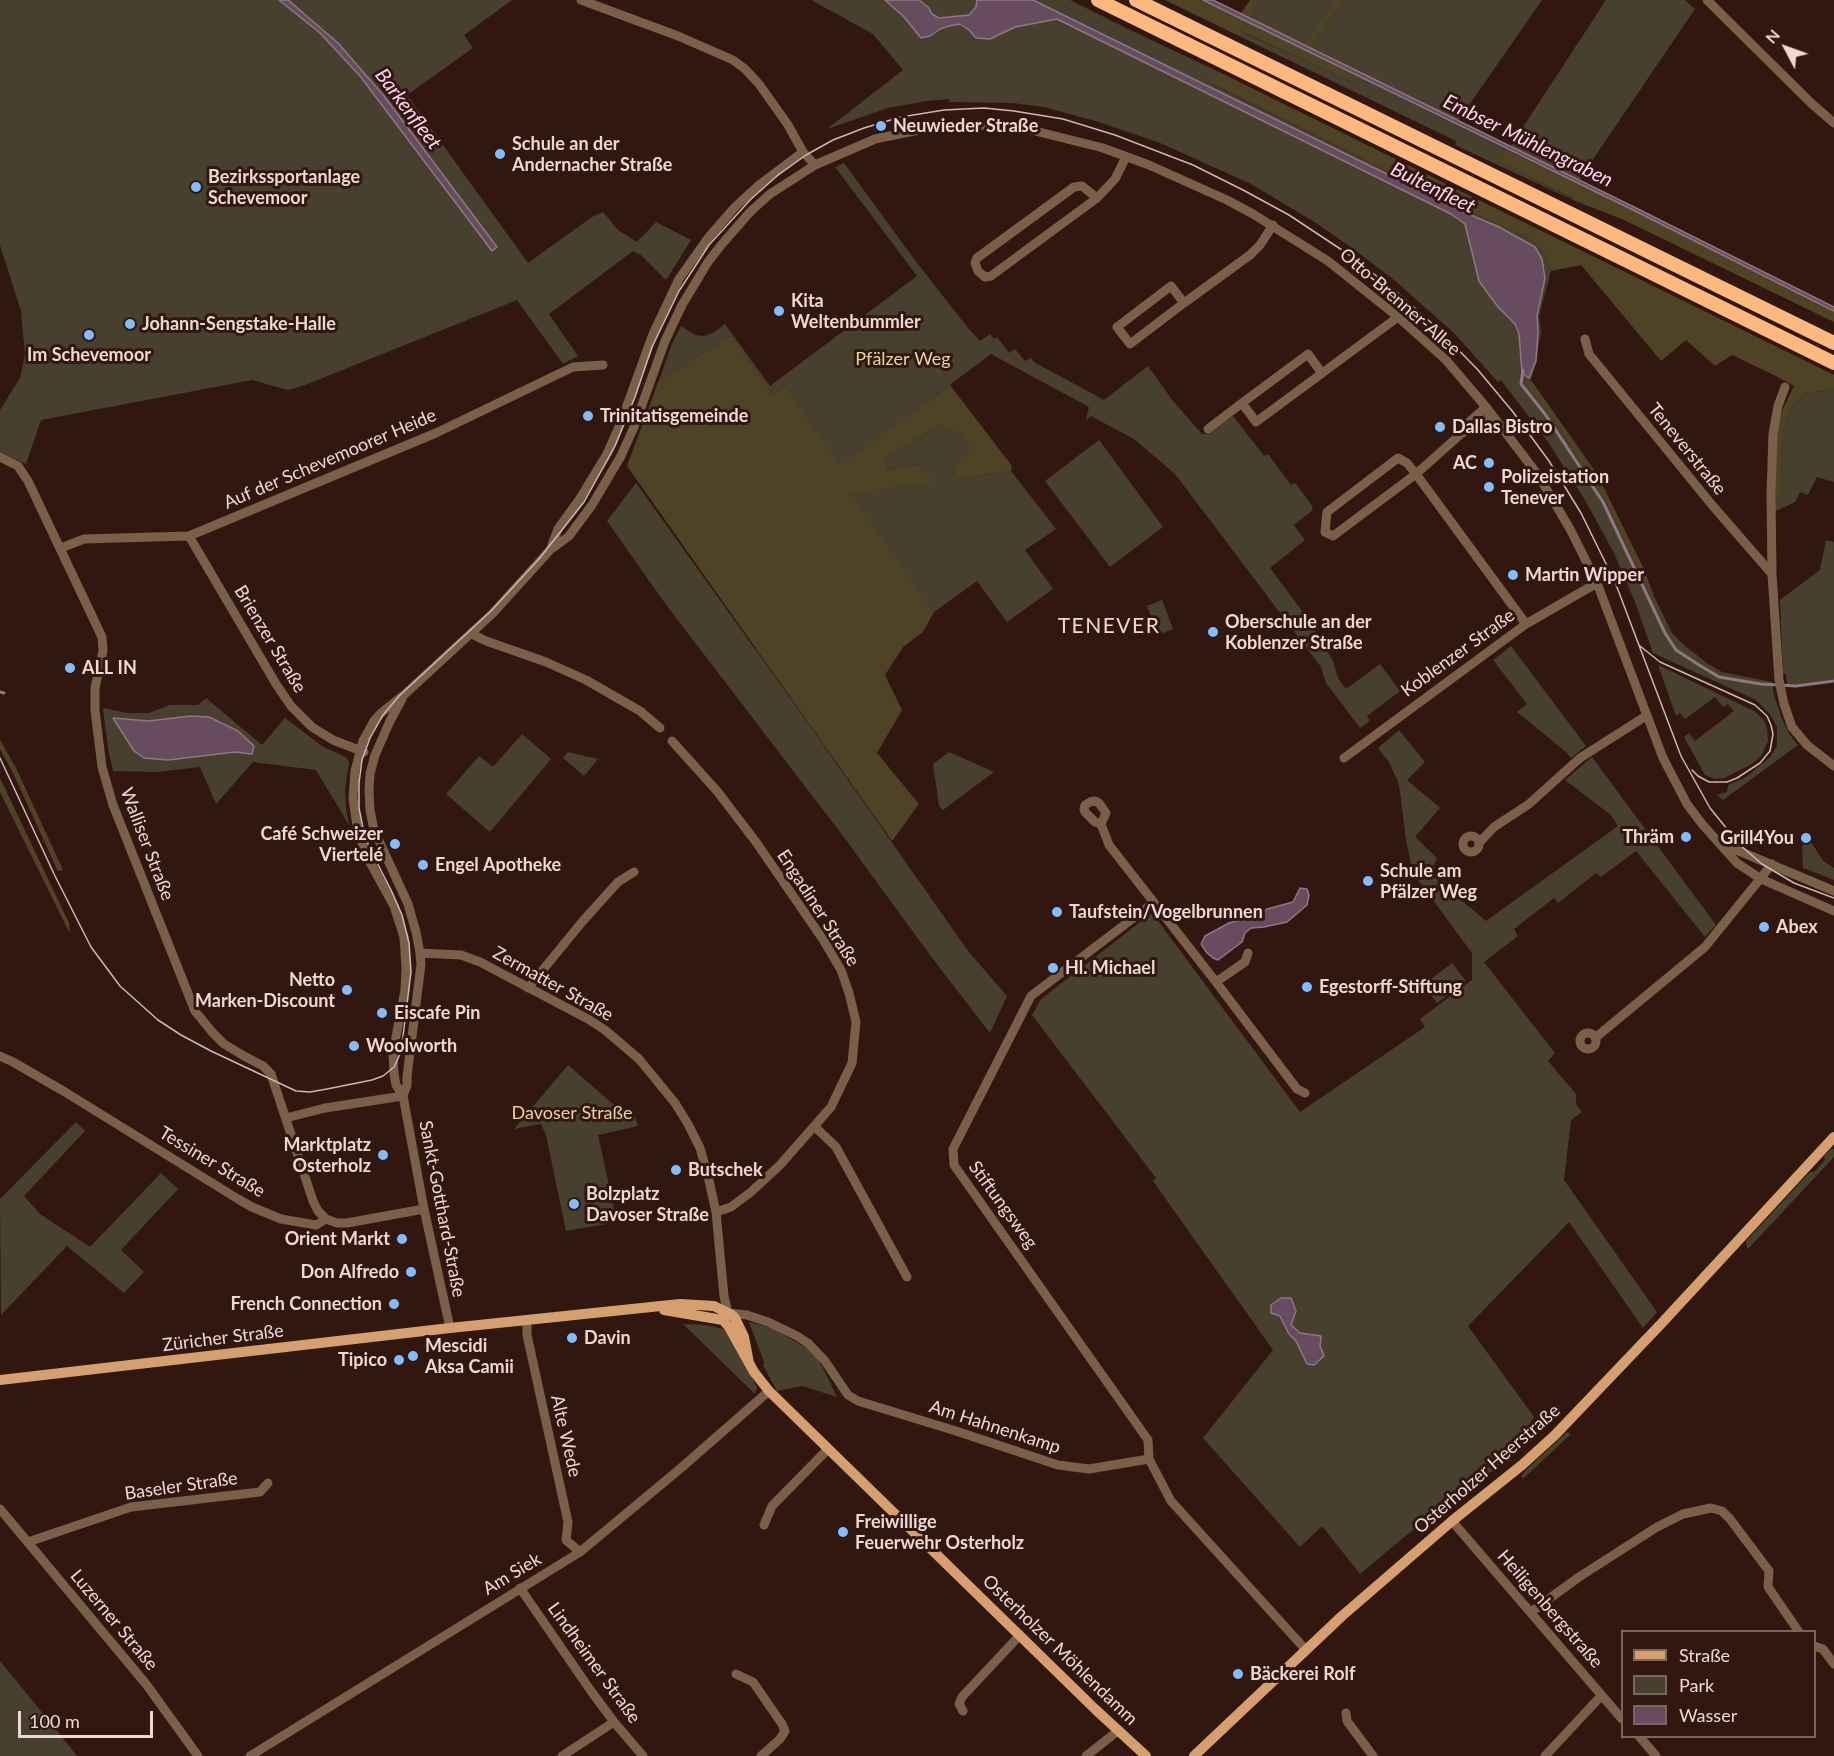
<!DOCTYPE html>
<meta charset="utf-8">
<style>
body{margin:0}
#map{position:relative;width:1834px;height:1756px;overflow:hidden;background:#321711;font-family:Lato,sans-serif}
canvas{display:block}
.legend{position:absolute;left:1621px;top:1630px;width:195px;height:108px;box-sizing:border-box;background:#321711;border:2px solid #7c645f;margin:0;padding:8px 10px;list-style:none;font-size:18px;color:#ecd8d4}
.legend li{display:flex;align-items:center;gap:12px;height:30px}
.legend b{width:30px;border:2px solid #7c645f}
.north{position:absolute;left:1756px;top:18px;width:60px;height:60px;-webkit-text-stroke:4px #321711;paint-order:stroke;rotate:311deg;font-size:16px;font-weight:700;line-height:24px;text-align:center;color:#ecd8d4}
.north::after{content:'';display:block;margin:auto;width:21px;height:27px;background:#ecd8d4;clip-path:polygon(50% 0,100% 100%,50% 72%,0 100%)}
.scale{position:absolute;left:18px;top:1711px;width:135px;height:27px;box-sizing:border-box;border:3px solid #ecd8d4;border-top:0;padding-left:8px;font-size:18px;line-height:21px;white-space:nowrap;color:#ecd8d4;-webkit-text-stroke:4px #321711;paint-order:stroke}
</style>
<div id="map">
<canvas width="1834" height="1756"></canvas>
<ul class="legend">
<li><b style="height:8px;background:#d69f70"></b>Straße</li>
<li><b style="height:16px;background:#47402f"></b>Park</li>
<li><b style="height:16px;background:#674c60"></b>Wasser</li>
</ul>
<div class="north">N</div>
<div class="scale">100 m</div>
</div>
<script>
const context = document.querySelector('canvas').getContext('2d');
context.lineJoin = 'round';
function fill(path, color) { context.fillStyle = color; context.fill(path, 'evenodd'); }
const shape = rows => new Path2D(rows.map(r => 'M' + r).join(''));
function trace(path, color, width, dash) { context.strokeStyle = color; context.lineWidth = width; context.lineCap = dash ? 'butt' : 'round'; context.setLineDash(dash || []); context.stroke(path); }
function drawText(font, color, halo, rows, align = 'center') {
  context.font = font + ' Lato,sans-serif'; context.lineWidth = 6; context.setLineDash([]); context.textBaseline = 'middle'; context.strokeStyle = halo; context.fillStyle = color; for (const [text, x, y, turn = 0] of rows) {
    context.save(); context.translate(x, y); context.rotate((+turn || 0) * Math.PI / 180); context.textAlign = isNaN(turn) ? turn : align; if (halo) context.strokeText(text, 0, 0); context.fillText(text, 0, 0); context.restore();
  }
}
fill(shape([
 [0,0,512,0,464,35,473,48,407,95,528,263,592,217,603,212,618,230,637,242,656,222,691,240,666,280,641,255,633,251,549,314,578,356,563,364,517,300,305,385,288,390,252,380,41,420,26,464,0,452,0,410,20,378,25,355,21,311,0,245],
 [811,0,1070,0,1130,30,1217,71,1212,84,1464,209,1527,237,1543,252,1551,271,1539,316,1541,332,1535,367,1529,385,1559,428,1604,498,1649,594,1654,596,1672,633,1684,645,1708,664,1722,672,1772,682,1774,695,1782,719,1790,735,1798,745,1723,800,1717,795,1727,792,1728,785,1746,777,1770,757,1777,746,1777,727,1770,714,1756,700,1653,653,1635,602,1614,553,1585,500,1548,442,1501,380,1498,382,1454,333,1394,280,1352,248,1316,223,1251,184,1160,143,1099,122,1044,107,1013,103,949,102,949,99,927,101,888,108,827,129,903,70,873,34],
 [1260,0,1335,0,1304,44,1249,17],
 [1343,0,1542,0,1458,121,1311,47],
 [1606,0,1685,0,1695,9,1579,180,1510,147],
 [1239,31,1355,83,1359,77,1505,149,1499,162,1574,199,1573,200,1455,145,1456,141,1239,36],
 [844,163,917,263,968,328,980,341,990,334,994,339,997,337,1009,353,1015,349,1025,361,1031,358,1034,362,1104,400,1148,366,1173,401,1202,434,1209,434,1233,416,1264,456,1268,454,1291,485,1295,483,1311,504,1313,510,1294,525,1305,540,1270,568,1305,615,1333,661,1338,678,1346,689,1380,664,1400,691,1367,716,1370,721,1360,728,1326,683,1321,667,1175,474,1134,439,1091,416,1086,420,1089,407,991,354,840,467,786,385,773,394,731,336,659,380,672,344,681,326,695,335,704,336,713,333,725,324,770,386,917,276,835,167],
 [1834,390,1834,482,1817,477,1808,495,1800,492,1795,502,1774,512,1775,495,1781,487,1782,436,1789,411,1804,393],
 [940,425,960,434,973,447,953,468,956,479,1011,471,1056,529,1025,550,1053,589,1007,622,977,581,934,612,850,494,935,482,917,464,888,470,884,459],
 [1099,440,1163,527,1110,567,1045,481],
 [636,483,808,723,968,951,1007,996,990,1033,933,959,843,836,667,606,607,521],
 [1826,540,1834,542,1834,679,1796,685,1787,684,1786,674,1783,673,1780,600,1820,570],
 [1162,600,1173,629,1158,635,1147,606],
 [1511,646,1586,746,1571,758,1566,752,1517,712,1527,704,1493,660],
 [1658,665,1754,711,1763,719,1767,728,1768,741,1761,756,1752,764,1724,778,1715,779,1705,775,1684,737,1689,733,1695,741,1734,711,1728,704,1723,707,1715,697,1685,719,1680,713,1676,716],
 [206,698,262,745,285,718,322,746,347,758,349,762,345,789,346,809,349,825,316,770,253,762,216,804,200,767,156,772,113,771,108,748,103,708,128,713,149,713,170,705,198,705],
 [1399,730,1425,762,1407,780,1440,808,1415,837,1437,858,1430,874,1486,921,1618,826,1611,815,1565,780,1592,757,1716,925,1705,937,1636,851,1601,877,1596,873,1558,903,1554,898,1514,929,1518,936,1484,962,1555,1053,1548,1061,1576,1094,1576,1104,1582,1112,1571,1120,1564,1180,1657,1312,1643,1328,1569,1222,1468,1326,1534,1417,1530,1424,1538,1436,1498,1467,1433,1513,1360,1574,1322,1526,1300,1547,1203,1438,1273,1350,1153,1181,1156,1178,1032,1015,1041,999,1152,913,1300,1112,1425,1027,1420,1019,1472,980,1472,953,1413,873,1406,840,1399,784,1389,762,1378,748],
 [522,734,551,759,490,832,446,794,479,756,493,767],
 [568,752,598,759,584,776,563,758],
 [949,752,994,772,943,810,939,806,933,764],
 [1810,840,1823,861,1834,868,1834,880,1803,868,1802,846],
 [1452,963,1466,981,1437,1003,1423,985],
 [568,1065,620,1110,635,1117,638,1126,598,1135,617,1222,566,1231,546,1135,541,1124,514,1129],
 [76,1122,85,1131,24,1196,40,1214,90,1247,161,1173,178,1189,121,1250,144,1272,124,1293,67,1246,1,1315,0,1199],
 [1831,1149,1834,1149,1834,1157,1748,1249,1746,1245,1746,1241,1810,1172,1814,1172,1825,1160,1824,1156],
 [749,1322,772,1328,808,1349,816,1356,825,1372,837,1397,802,1386,777,1391,763,1365,764,1362],
 [683,1324,705,1325,728,1330,739,1355,757,1387,755,1394],
 [1567,1432,1571,1434,1523,1479,1521,1476,1526,1470],
 [0,1661,45,1716,77,1756,0,1756]
]), '#47402f');
fill(shape([
 [1165,0,1203,0,1359,77,1355,83,1240,31,1239,36],
 [1213,0,1241,13,1250,0,1260,0,1250,17,1304,44,1335,0,1343,0,1311,47,1362,74],
 [1217,71,1834,375,1834,390,1804,393,1789,411,1782,436,1781,487,1777,495,1775,495,1777,429,1783,409,1794,386,1776,376,1732,355,1715,366,1686,340,1661,361,1581,265,1551,271,1543,252,1527,237,1464,209,1211,83],
 [1505,149,1633,210,1834,311,1834,322,1624,220,1573,200,1573,198,1499,162],
 [731,336,773,394,786,385,840,466,950,385,1012,466,1011,471,956,479,953,468,972,447,960,434,940,425,884,459,888,470,917,464,936,482,851,494,934,612,923,632,903,647,885,675,902,710,877,753,919,804,892,841,627,466,659,380],
 [1531,380,1597,474,1644,569,1654,596,1649,594,1604,498,1559,428,1528,385],
 [0,740,16,768,63,870,58,871,55,865,14,775,0,749],
 [0,778,69,923,70,934,0,792]
]), '#4f4326');
const water = shape([
 [279,0,288,0,338,43,384,96,497,247,492,251,360,76,320,33,279,0],
 [885,0,919,0,929,8,932,14,939,18,969,15,976,7,977,0,1033,0,1466,213,1499,227,1535,247,1542,259,1545,278,1537,316,1538,332,1536,361,1529,378,1522,373,1519,334,1515,324,1498,307,1479,281,1465,224,1451,214,1057,19,1015,27,990,39,976,38,969,30,960,24,949,26,940,29,930,36,921,38,904,17,885,0],
 [1203,0,1213,0,1634,207,1834,307,1834,311,1633,210,1203,0],
 [190,716,209,717,238,731,254,746,252,754,235,752,168,760,144,758,134,751,113,718,149,721,190,716],
 [1300,888,1307,889,1309,895,1307,905,1287,922,1264,927,1251,928,1245,933,1242,942,1218,960,1213,958,1207,953,1201,944,1205,936,1229,923,1247,918,1254,911,1261,913,1267,909,1293,902,1300,888],
 [1281,1298,1291,1298,1296,1311,1291,1325,1300,1333,1321,1336,1320,1346,1324,1356,1314,1365,1307,1364,1296,1341,1289,1334,1280,1316,1271,1313,1271,1305,1281,1298]
]);
fill(water, '#674c60');
trace(water, '#8f7683', 1.5);
trace(shape([
 [1523,370,1521,384,1545,414,1603,502,1665,633,1676,650,1699,665,1719,677,1761,684,1796,686,1834,681],
 [0,692,4,693]
]), '#8f7683', 3);
trace(shape([
 [581,0,678,36,733,60,745,69,759,84,788,125,803,152,815,165],
 [1707,0,1811,103,1834,123],
 [1097,198,1082,186,1074,187,977,258,975,263,978,271,985,277,991,276,1097,198,1115,179,1126,157],
 [1171,286,1184,303,1130,344,1117,327,1171,286],
 [1184,303,1250,255,1260,245,1273,225],
 [1585,339,1589,354,1712,505,1772,574],
 [1321,372,1308,354,1242,403,1256,422,1398,317],
 [1785,387,1778,406,1773,434,1771,494,1772,574,1779,680,1784,704,1792,727,1807,745,1834,766],
 [1486,407,1469,422,1462,433,1416,474,1333,536,1325,532,1327,512,1398,458,1407,463,1416,474,1526,624],
 [1208,429,1242,403],
 [1462,433,1474,428,1492,415],
 [0,457,18,466,28,481,102,637,103,651,95,688,95,710,102,767,113,805,195,1011,212,1032,224,1044,244,1056,263,1066,271,1074,313,1201,318,1211,326,1219,337,1223,347,1223,424,1209],
 [189,536,276,684,291,706,312,727,333,740,364,752],
 [61,548,84,539,189,536,436,433,573,367,603,365],
 [550,550,558,529,579,500,607,454,621,422,653,334,679,279,708,238,735,207,759,185,803,152],
 [472,634,486,641,546,662,586,680,640,711,660,728],
 [402,699,390,721,375,755,370,774,369,790,370,810,374,830,408,904,416,932,420,953,421,964,407,1077,407,1085,403,1096],
 [672,741,717,791,756,842,824,941,841,970,849,993,856,1022,852,1063,831,1107,780,1165,751,1192,731,1207,716,1212],
 [1344,758,1526,624,1597,583],
 [1101,824,1095,822,1085,812,1084,809,1085,805,1090,802,1095,801,1099,803,1106,813,1101,824,1109,845,1216,982,1297,1089,1305,1093],
 '1463 844a8 8 0 1 1 16 0a8 8 0 1 1-16 0Z',
 [1479,843,1494,827,1529,804,1580,758,1646,716],
 [1720,843,1834,891],
 [1153,903,1031,996,953,1149,954,1165,1148,1440,1149,1459,1171,1501,1306,1650],
 [420,953,461,955,480,962,588,1019,605,1030,639,1059,675,1103,688,1124,700,1148,708,1176,716,1212,724,1296,728,1313,747,1315,768,1322,797,1336,809,1344,825,1361,848,1395,858,1401,956,1431,1058,1465,1089,1469,1149,1459],
 [1216,982,1245,962,1248,953],
 [528,988,582,922,618,882,634,872],
 '1580 1041a8 8 0 1 1 16 0a8 8 0 1 1-16 0Z',
 [1595,1038,1705,947,1772,864],
 [0,1056,13,1062,65,1092,238,1199,252,1207,281,1219,316,1225,326,1219],
 [286,1118,325,1108,403,1096],
 [815,1127,836,1147,907,1277],
 [527,1321,527,1335,568,1522,566,1540,580,1552],
 [450,1328,424,1209,403,1096,396,1085,394,1074,393,1052,405,990,406,968,404,937,394,906,366,855,357,826,353,798,355,771,363,741,374,721,381,713,405,694,493,613,550,550,569,536,592,505,621,456,634,427,665,341,682,305,708,262,722,244,750,212,770,194,815,165,875,139,938,126,992,125,1027,129,1103,148,1149,165,1227,200,1253,214,1328,261,1398,317,1446,360,1486,407,1538,475,1570,529,1597,583,1663,758,1687,804,1702,824,1737,863,1761,879,1834,911],
 [0,1509,146,1684,198,1756],
 [1452,1521,1622,1719],
 [764,1525,772,1506,828,1449],
 [28,1542,131,1507,260,1492,268,1483],
 [520,1588,591,1691,614,1722,643,1756],
 [1531,1612,1579,1577,1657,1527,1683,1514,1711,1508,1722,1511,1730,1519,1769,1571,1768,1587,1799,1632],
 [1814,1646,1823,1649,1834,1664],
 [736,1674,753,1682,782,1724,785,1731,780,1739,761,1756],
 [963,1711,959,1704,962,1697,1020,1635],
 [1346,1713,1347,1721,1373,1756],
 [1639,1736,1656,1756],
 [250,1756,580,1552,681,1468,769,1391],
 [562,1756,614,1722],
 [1086,1756,1119,1730],
 [1545,1756,1601,1696]
]), '#7a5f49', 9);
trace(shape([
 [664,1310,723,1320],
 [723,1320,729,1327,754,1372,769,1391,1096,1710,1146,1756],
 [0,1380,450,1328,680,1304,714,1306,732,1315,735,1318,744,1337,749,1363],
 [1194,1756,1342,1616,1452,1521,1522,1465,1555,1435,1660,1325,1834,1137]
]), '#d69f70', 10);
trace(shape([
 [1098,0,1834,363],
 [1136,0,1834,343]
]), '#fbb87f', 14);
trace(shape([
 [1640,646,1660,662,1755,705,1767,716,1771,725,1773,734,1770,751,1760,763,1737,778,1727,782,1709,782,1698,776,1692,770],
 [0,758,55,876,91,947,120,986,158,1020,181,1035,211,1051,296,1091,310,1092,327,1089,372,1080,383,1076,394,1067,401,1052,411,972,409,943,402,915,392,892,369,847,363,828,359,808,359,783,362,760,370,738,383,715,399,696,491,611,539,559,584,502,615,446,635,397,652,347,679,291,709,245,751,199,778,175,806,155,833,140,864,128,901,117,944,110,984,108,1014,111,1063,119,1115,135,1193,165,1243,190,1289,215,1351,256,1398,293,1436,327,1478,370,1513,412,1549,461,1581,513,1615,582,1681,756,1710,808,1740,845,1762,864,1794,883,1834,898]
]), '#ccb7b3', 1.5);
for (const [x, y, r, color] of [
 [881,126,6,"#83bcfb"],
 [500,154,6,"#83bcfb"],
 [196,187,6,"#83bcfb"],
 [779,311,6,"#83bcfb"],
 [130,324,6,"#83bcfb"],
 [89,335,6,"#83bcfb"],
 [588,416,6,"#83bcfb"],
 [1440,427,6,"#83bcfb"],
 [1489,463,6,"#83bcfb"],
 [1489,487,6,"#83bcfb"],
 [1513,575,6,"#83bcfb"],
 [1213,632,6,"#83bcfb"],
 [70,668,6,"#83bcfb"],
 [1686,837,6,"#83bcfb"],
 [1806,838,6,"#83bcfb"],
 [395,844,6,"#83bcfb"],
 [423,865,6,"#83bcfb"],
 [1368,881,6,"#83bcfb"],
 [1057,912,6,"#83bcfb"],
 [1764,927,6,"#83bcfb"],
 [1053,968,6,"#83bcfb"],
 [1307,987,6,"#83bcfb"],
 [347,990,6,"#83bcfb"],
 [382,1013,6,"#83bcfb"],
 [354,1046,6,"#83bcfb"],
 [383,1155,6,"#83bcfb"],
 [676,1170,6,"#83bcfb"],
 [574,1204,6,"#83bcfb"],
 [402,1239,6,"#83bcfb"],
 [411,1272,6,"#83bcfb"],
 [394,1304,6,"#83bcfb"],
 [572,1338,6,"#83bcfb"],
 [413,1356,6,"#83bcfb"],
 [399,1360,6,"#83bcfb"],
 [843,1532,6,"#83bcfb"],
 [1238,1674,6,"#83bcfb"]
]) { const dot = new Path2D(); dot.arc(x, y, r, 0, 2 * Math.PI); context.fillStyle = color; context.fill(dot); trace(dot, '#321711', 2); }
drawText('bold 18px', '#ecd8d4', '#321711', [
 ["Neuwieder Straße",893,126],
 ["Schule an der",512,144],
 ["Andernacher Straße",512,165],
 ["Bezirkssportanlage",208,177],
 ["Schevemoor",208,198],
 ["Kita",791,301],
 ["Weltenbummler",791,322],
 ["Johann-Sengstake-Halle",142,324],
 ["Im Schevemoor",89,355,"center"],
 ["Trinitatisgemeinde",600,416],
 ["Dallas Bistro",1452,427],
 ["AC",1477,463,"right"],
 ["Polizeistation",1501,477],
 ["Tenever",1501,498],
 ["Martin Wipper",1525,575],
 ["Oberschule an der",1225,622],
 ["Koblenzer Straße",1225,643],
 ["ALL IN",82,668],
 ["Café Schweizer",383,834,"right"],
 ["Viertelé",383,855,"right"],
 ["Thräm",1674,837,"right"],
 ["Grill4You",1794,838,"right"],
 ["Engel Apotheke",435,865],
 ["Schule am",1380,871],
 ["Pfälzer Weg",1380,892],
 ["Taufstein/Vogelbrunnen",1069,912],
 ["Abex",1776,927],
 ["Hl. Michael",1065,968],
 ["Netto",335,980,"right"],
 ["Marken-Discount",335,1001,"right"],
 ["Egestorff-Stiftung",1319,987],
 ["Eiscafe Pin",394,1013],
 ["Woolworth",366,1046],
 ["Marktplatz",371,1145,"right"],
 ["Osterholz",371,1166,"right"],
 ["Butschek",688,1170],
 ["Bolzplatz",586,1194],
 ["Davoser Straße",586,1215],
 ["Orient Markt",390,1239,"right"],
 ["Don Alfredo",399,1272,"right"],
 ["French Connection",382,1304,"right"],
 ["Davin",584,1338],
 ["Mescidi",425,1346],
 ["Aksa Camii",425,1367],
 ["Tipico",387,1360,"right"],
 ["Freiwillige",855,1522],
 ["Feuerwehr Osterholz",855,1543],
 ["Bäckerei Rolf",1250,1674]
], 'left');
drawText('18px', '#ecd8d4', '#321711', [
 ["Otto-Brenner-Allee",1400,302,41],
 ["Teneverstraße",1687,449,51],
 ["Auf der Schevemoorer Heide",330,459,-23],
 ["Brienzer Straße",270,639,59],
 ["Koblenzer Straße",1458,653,-36],
 ["Walliser Straße",147,844,69],
 ["Engadiner Straße",818,908,57],
 ["Zermatter Straße",553,984,29],
 ["Tessiner Straße",212,1162,31],
 ["Stiftungsweg",1003,1205,54],
 ["Sankt-Gotthard-Straße",442,1209,79],
 ["Züricher Straße",223,1338,-7],
 ["Am Hahnenkamp",995,1427,18],
 ["Alte Wede",566,1436,77],
 ["Osterholzer Heerstraße",1487,1469,-41],
 ["Baseler Straße",181,1486,-8],
 ["Am Siek",512,1574,-31],
 ["Heiligenbergstraße",1550,1609,49],
 ["Luzerner Straße",114,1620,50],
 ["Osterholzer Möhlendamm",1060,1650,44],
 ["Lindheimer Straße",594,1663,54]
]);
drawText('18px', '#ead39b', '#321711', [
 ["Pfälzer Weg",903,359],
 ["Davoser Straße",572,1113]
]);
drawText('italic 20px', '#fdd3f1', '#321711', [
 ["Barkenfleet",408,109,53],
 ["Embser Mühlengraben",1528,141,26],
 ["Bultenfleet",1433,188,26]
]);
context.letterSpacing = '1.5px';
drawText('21px', '#ecd8d4', '#321711', [
 ["TENEVER",1109,626]
]);
context.letterSpacing = '0px';
</script>
